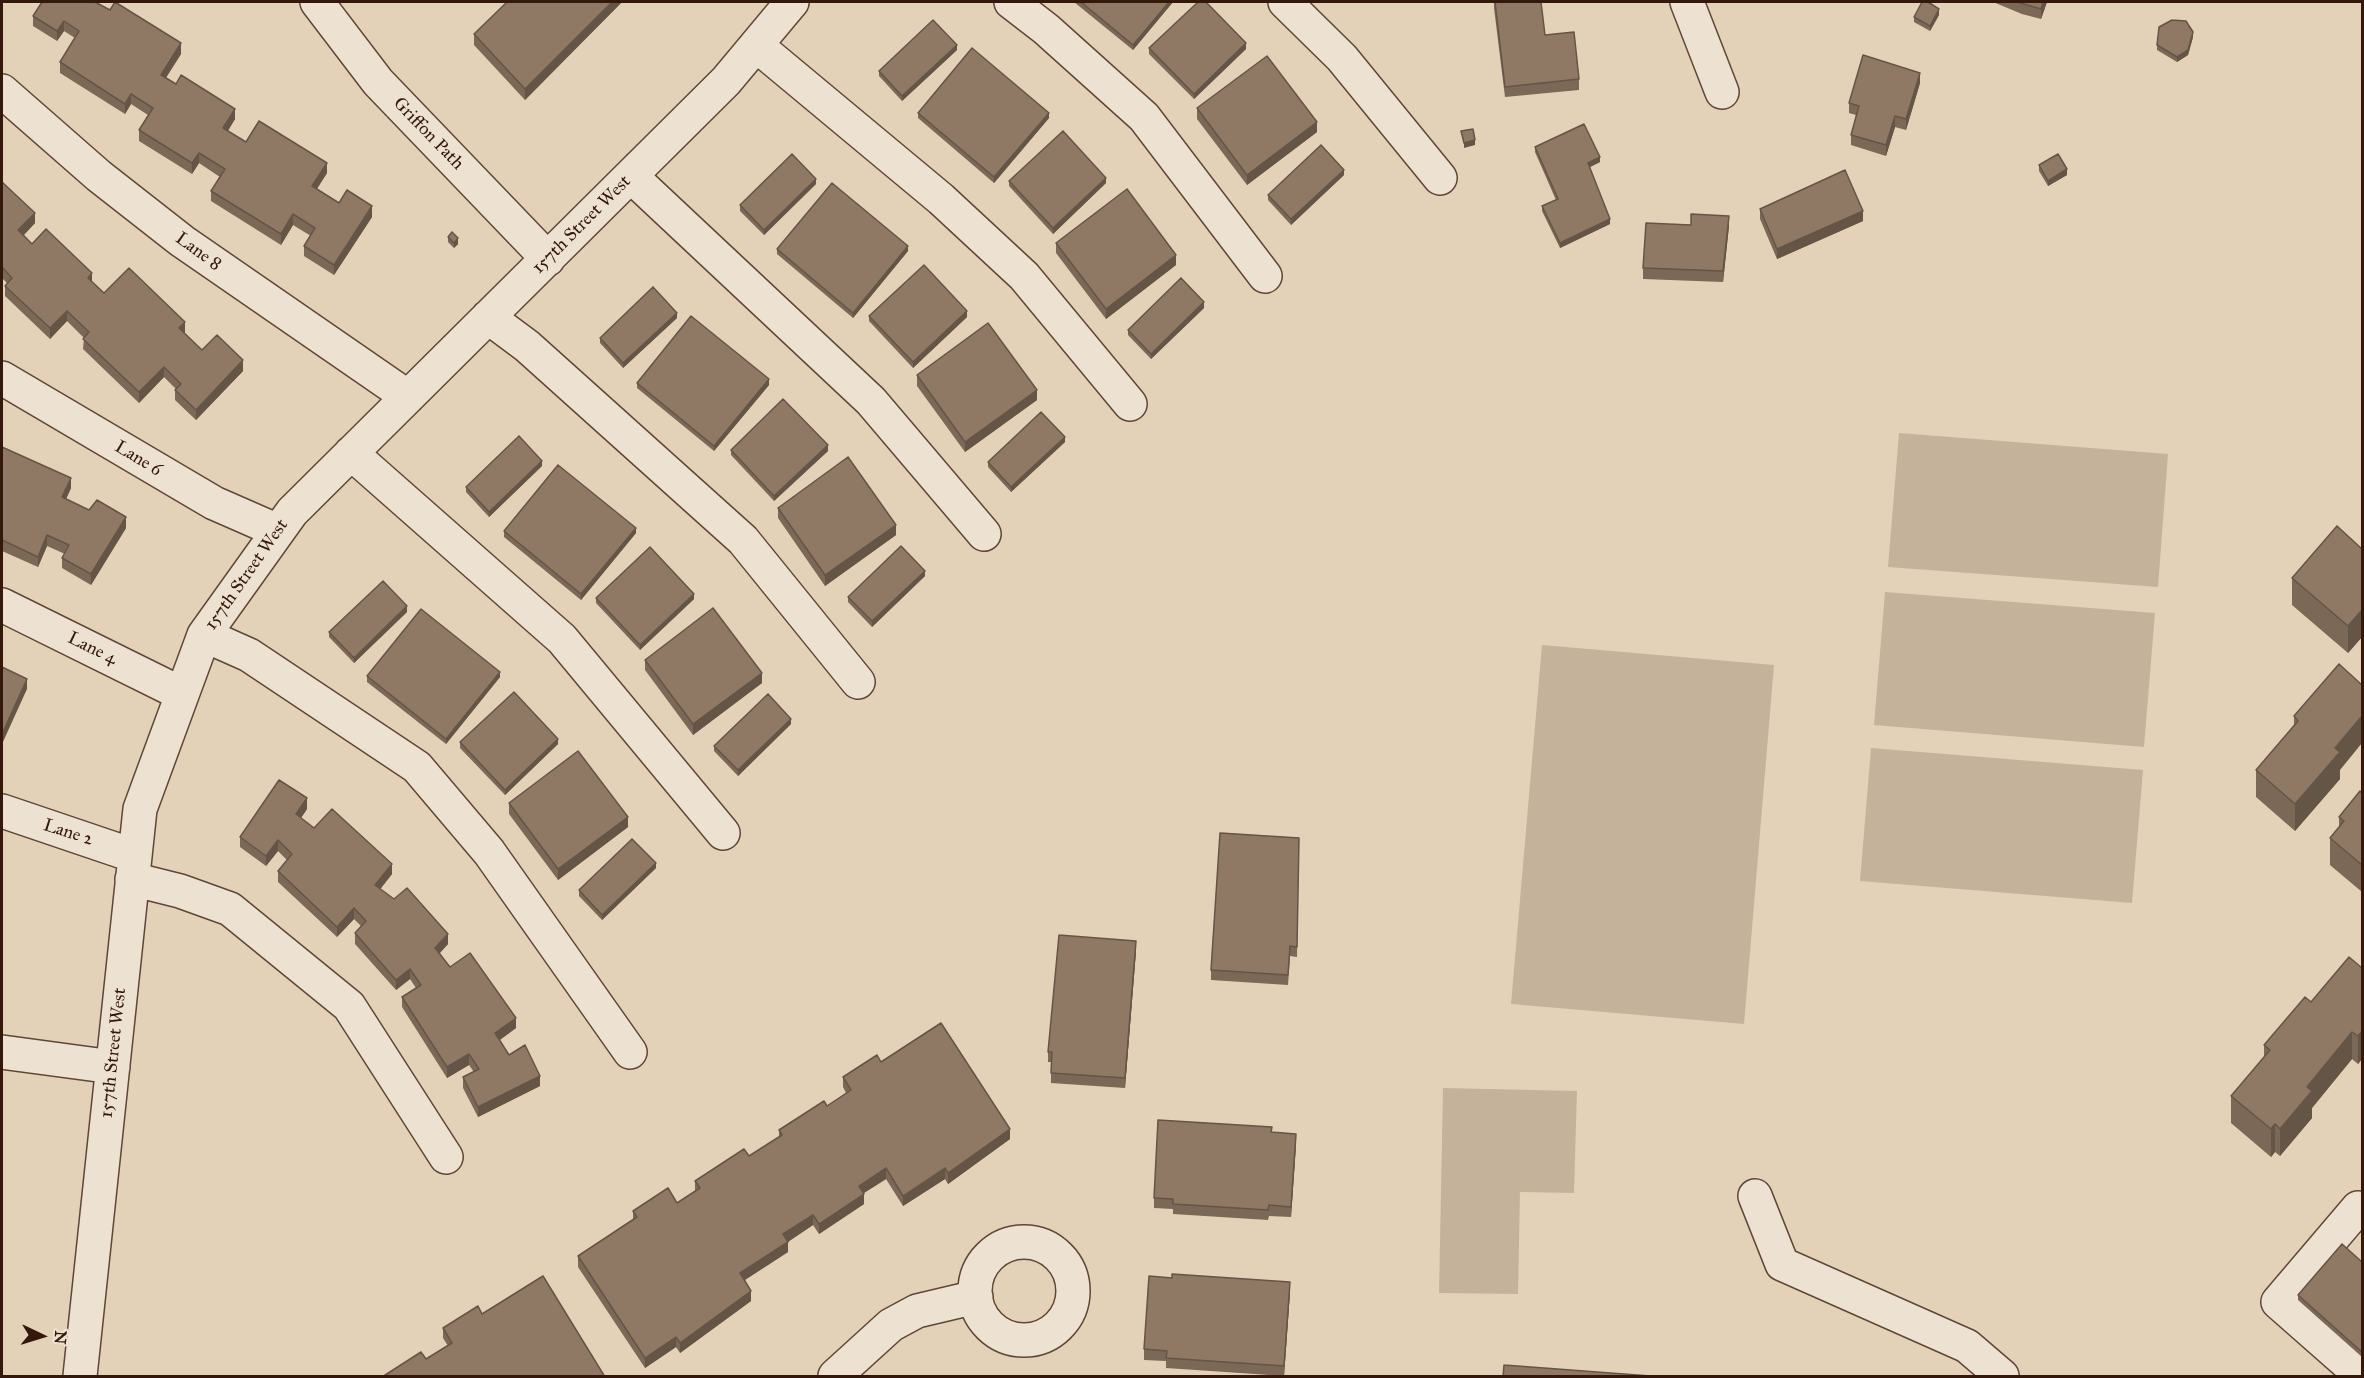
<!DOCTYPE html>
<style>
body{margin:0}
#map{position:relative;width:2364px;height:1378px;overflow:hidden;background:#e3d2b8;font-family:"IM FELL Great Primer",serif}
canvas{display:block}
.frame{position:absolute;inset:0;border:3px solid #35180c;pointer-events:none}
.north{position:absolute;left:12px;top:1306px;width:60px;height:60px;-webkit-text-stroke:4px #ede2d1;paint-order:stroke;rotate:94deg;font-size:16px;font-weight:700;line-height:24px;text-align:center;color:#35180c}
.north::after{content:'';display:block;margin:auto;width:21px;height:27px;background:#35180c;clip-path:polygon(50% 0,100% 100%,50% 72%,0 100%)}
</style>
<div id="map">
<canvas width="2364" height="1378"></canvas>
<div class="frame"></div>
<div class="north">N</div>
</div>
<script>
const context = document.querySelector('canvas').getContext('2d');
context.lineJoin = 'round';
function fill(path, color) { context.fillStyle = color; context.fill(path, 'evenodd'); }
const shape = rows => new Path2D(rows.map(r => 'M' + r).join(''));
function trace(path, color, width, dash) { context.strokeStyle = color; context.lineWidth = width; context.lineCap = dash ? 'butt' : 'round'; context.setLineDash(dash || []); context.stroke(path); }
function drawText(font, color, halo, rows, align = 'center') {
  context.font = font + ' "IM FELL Great Primer",serif'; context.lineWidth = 6; context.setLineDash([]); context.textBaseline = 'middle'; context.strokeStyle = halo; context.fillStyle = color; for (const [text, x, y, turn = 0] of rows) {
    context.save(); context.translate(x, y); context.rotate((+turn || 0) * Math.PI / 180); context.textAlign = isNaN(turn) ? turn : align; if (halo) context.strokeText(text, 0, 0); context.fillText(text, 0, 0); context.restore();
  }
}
fill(shape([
 [1899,433,2168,454,2158,587,1888,567],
 [1885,592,2155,613,2144,747,1874,725],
 [1542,645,1774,665,1744,1024,1511,1004],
 [1871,748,2143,770,2132,903,1860,881],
 [1443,1088,1577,1091,1574,1193,1520,1192,1518,1294,1439,1293]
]), '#c5b29b');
const minor = shape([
 [317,2,378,82,548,259],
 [1011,2,1046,29,1144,117,1265,276],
 [1285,2,1342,58,1440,178],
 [1687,2,1722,92],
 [756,45,941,199,1024,276,1130,404],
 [2,91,99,176,182,241,408,397],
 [631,176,871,401,984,534],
 [488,317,527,346,743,540,858,682],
 [2,378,214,503,278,531],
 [351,453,562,639,723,833],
 [2,605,182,694],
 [204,635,249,655,417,767,489,852,630,1052],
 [2,811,135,856],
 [132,879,180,891,230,909,349,1006,446,1157],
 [2,1052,113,1067],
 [1755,1196,1782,1264,1967,1346,2002,1376],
 [2362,1212,2358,1208,2278,1302,2362,1376],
 '975 1291a49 49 0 1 1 98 0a49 49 0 1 1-98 0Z',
 [80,1376,140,809,204,635,292,512,726,81,792,2],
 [835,1376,891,1325,917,1311,976,1297]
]);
trace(minor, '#604637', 36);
trace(minor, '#ede2d1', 33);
fill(shape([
 [42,2,181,54,166,78,235,119,228,131,246,142,327,173,317,189,339,203,372,217,334,275,304,256,304,246,311,236,293,225,281,245,211,201,211,191,220,177,199,163,192,174,139,141,139,130,148,115,131,104,125,114,60,73,60,62,75,38,64,31,57,41,33,26,33,16],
 [622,2,525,100,474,45,474,34],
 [1074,2,1173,2,1133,50],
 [1494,2,1545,35,1579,79,1579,90,1505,97,1494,8],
 [1993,2,2047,2,2041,19,2022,14],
 [1939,15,1930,31,1914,22,1914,17],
 [2193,37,2188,55,2177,62,2157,50,2157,45],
 [1149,48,1246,49,1194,99,1149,54],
 [957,50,902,101,879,76,879,71],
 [1920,83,1906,130,1895,127,1886,156,1851,145,1851,135,1856,115,1849,113,1849,103],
 [1197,108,1317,132,1247,185,1197,119],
 [918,113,1049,118,994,183,918,118],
 [1535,147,1600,162,1590,167,1610,224,1560,248,1542,211,1542,206,1556,200,1535,152],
 [2039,165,2067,175,2048,186,2039,171],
 [1344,175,1291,225,1268,200,1268,195],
 [1009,181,1106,183,1053,234,1009,186],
 [2,182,35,223,24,235,32,244,92,282,104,293,185,332,184,333,202,350,243,371,196,420,175,400,175,390,176,389,164,377,139,403,83,349,84,338,67,321,50,339,5,296,5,286,7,283,2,278],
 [816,184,764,235,740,211,740,205],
 [1760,209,1863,221,1777,259,1760,219],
 [1691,225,1729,226,1723,282,1643,279,1643,268],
 [448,237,458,244,454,248,448,242],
 [1056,243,1176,265,1106,319,1056,253],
 [777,249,908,251,853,318,777,254],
 [1204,308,1151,359,1128,335,1128,330],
 [869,316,967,317,913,368,869,321],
 [677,318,623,368,600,343,600,338],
 [917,375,1037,400,965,452,917,386],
 [637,383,769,385,714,451,637,388],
 [1065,442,1011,492,988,467,988,462],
 [2,447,71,488,66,499,126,528,91,585,62,568,62,558,65,554,47,546,38,567,2,551],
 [731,450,828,451,774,501,731,455],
 [542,466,489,517,466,492,466,487],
 [778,508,896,535,825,586,778,518],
 [504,531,636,533,581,600,504,537],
 [2362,549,2362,637,2348,653,2292,605,2292,578],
 [925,576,872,627,848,602,848,597],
 [596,598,694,599,640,650,596,603],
 [407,612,354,663,329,637,329,632],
 [645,660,762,683,693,735,645,670],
 [367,676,500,677,446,744,367,682],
 [2294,716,2340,770,2340,779,2295,831,2256,797,2256,770,2294,725],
 [791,724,738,776,714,751,714,746],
 [460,742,558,744,505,795,460,748],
 [2362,793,2362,892,2330,865,2330,838,2339,827,2339,817],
 [509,803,628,827,558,880,509,814],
 [307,809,301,818,314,828,392,874,380,889,448,944,440,953,450,967,516,1028,500,1040,509,1055,540,1086,478,1117,463,1088,463,1077,474,1072,469,1065,447,1078,402,1007,402,997,416,988,410,979,396,990,355,944,355,933,361,926,354,919,337,937,278,882,278,871,287,860,278,851,266,866,240,847,240,837],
 [1299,838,1297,957,1290,956,1288,985,1211,980,1211,970],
 [656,868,602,920,579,896,579,890],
 [1136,951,1125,1088,1051,1083,1051,1062,1048,1062,1048,1052],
 [2362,968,2362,1059,2358,1064,2352,1059,2312,1108,2312,1118,2280,1156,2275,1152,2271,1157,2231,1123,2231,1096,2264,1057,2264,1045,2311,1002],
 [881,1062,1010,1139,948,1184,945,1179,903,1206,886,1179,864,1193,864,1204,819,1234,813,1225,788,1242,788,1252,745,1280,751,1301,680,1353,676,1347,645,1368,578,1267,578,1256,633,1220,633,1211,677,1203,695,1191,695,1181,749,1156,779,1137,779,1130,827,1106,846,1093,843,1087,843,1077],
 [1272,1132,1296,1144,1291,1217,1269,1216,1268,1220,1173,1214,1173,1209,1154,1208,1154,1198],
 [2362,1262,2362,1357,2298,1300,2298,1295],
 [1290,1292,1284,1376,1166,1368,1166,1361,1144,1360,1144,1349],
 [482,1314,605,1377,426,1359,448,1346,443,1338,443,1328]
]), '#7b6857');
fill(shape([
 [612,2,622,2,525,100,525,89],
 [1169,2,1173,2,1133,50,1133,45],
 [2043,2,2047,2,2041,19,2041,9],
 [1939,9,1939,15,1930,31,1930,26],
 [64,21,64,31,57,41,57,31],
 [2193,32,2193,37,2188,55,2177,62,2177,57],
 [181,43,181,54,161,85,161,75],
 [1246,43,1246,49,1194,99,1194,94],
 [957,45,957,50,902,101,902,96],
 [1920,73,1920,83,1906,130,1906,119],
 [131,94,131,104,125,114,125,104],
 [235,109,235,119,223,138,223,128],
 [1049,113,1049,118,994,183,994,177],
 [1895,116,1895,127,1886,156,1886,145],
 [1317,122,1317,132,1247,185,1247,175],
 [1475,140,1475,145,1464,148,1464,143],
 [199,153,199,163,192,174,192,163],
 [1600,157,1600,162,1588,168,1588,163],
 [327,163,327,173,312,196,312,186],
 [2067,169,2067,175,2048,186,2048,181],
 [1344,170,1344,175,1291,225,1291,219],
 [1106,178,1106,183,1053,234,1053,228],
 [816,179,816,184,764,235,764,230],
 [372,206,372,217,334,275,334,265],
 [1863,211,1863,221,1777,259,1777,249],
 [35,213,35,223,18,241,18,230],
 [293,214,293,225,281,245,281,234],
 [1729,216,1729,226,1723,282,1723,271],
 [1610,219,1610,224,1560,248,1560,243],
 [458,238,458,244,454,248,454,243],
 [908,246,908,251,853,318,853,313],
 [1176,255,1176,265,1106,319,1106,309],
 [92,273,92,283,88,278],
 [1204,302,1204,308,1151,359,1151,354],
 [67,311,67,321,50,339,50,328],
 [967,311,967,317,913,368,913,362],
 [677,313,677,318,623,368,623,363],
 [185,322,185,332,179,338,179,328],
 [243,360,243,371,196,420,196,410],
 [164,367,164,377,139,403,139,392],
 [769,379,769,385,714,451,714,446],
 [1037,390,1037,400,965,452,965,442],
 [1065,437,1065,442,1011,492,1011,487],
 [828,445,828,451,774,501,774,496],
 [542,461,542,466,489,517,489,512],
 [71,478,71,488,62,508,62,497],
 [126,517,126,528,91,585,91,574],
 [896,525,896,535,825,586,825,575],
 [636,528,636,533,581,600,581,594],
 [47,535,47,546,38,567,38,557],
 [925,571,925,576,872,627,872,621],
 [694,594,694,599,640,650,640,645],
 [407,606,407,612,354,663,354,658],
 [2362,610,2362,637,2348,653,2348,626],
 [500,672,500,677,446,744,446,739],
 [762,673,762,683,693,735,693,724],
 [27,679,27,689,2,744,2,734],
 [2362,716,2362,743,2340,770,2340,779,2295,831,2295,804,2335,748],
 [791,719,791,724,738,776,738,770],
 [558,739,558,744,505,795,505,790],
 [307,798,307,809,296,825,296,814],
 [628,817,628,827,558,880,558,869],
 [278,840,278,851,266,866,266,856],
 [656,863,656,868,602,920,602,915],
 [392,864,392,874,375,896,375,885],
 [354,908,354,919,337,937,337,927],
 [448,934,448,944,435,958,435,948],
 [1136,941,1136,951,1125,1088,1125,1078],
 [410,969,410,979,396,990,396,980],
 [516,1018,516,1028,495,1043,495,1033],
 [2362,1031,2362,1059,2358,1064,2358,1036],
 [2352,1032,2352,1059,2312,1108,2312,1118,2280,1156,2280,1129,2307,1087],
 [469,1054,469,1065,447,1078,447,1067],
 [540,1076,540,1086,478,1117,478,1107],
 [2275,1124,2275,1152,2271,1157,2271,1129],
 [1010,1129,1010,1139,948,1184,948,1173],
 [1296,1134,1296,1144,1291,1217,1291,1207],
 [886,1168,886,1179,859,1196,859,1186],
 [945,1168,945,1179,903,1206,903,1196],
 [864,1194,864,1204,819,1234,819,1224],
 [813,1215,813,1225,783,1245,783,1234],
 [788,1242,788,1252,740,1283,740,1273],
 [1290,1282,1290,1292,1284,1376,1284,1366],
 [751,1291,751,1301,680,1353,680,1343],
 [676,1337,676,1347,645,1368,645,1358]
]), '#645547');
const building = shape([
 [42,2,95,2,110,10,115,2,181,43,161,75,176,84,181,75,235,109,223,128,246,142,259,121,327,163,312,186,339,203,347,190,372,206,334,265,304,246,315,228,293,214,281,234,211,191,225,169,199,153,192,163,139,130,153,108,131,94,125,104,60,62,79,31,64,21,57,31,33,16,42,2],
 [507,2,612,2,525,89,474,34,507,2],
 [1081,2,1169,2,1133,45,1081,2],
 [1198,2,1206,2,1246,43,1194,94,1149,48,1198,2],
 [1495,2,1541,2,1545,35,1574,32,1579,79,1505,87,1495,2],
 [1922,2,1928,2,1939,9,1930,26,1914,17,1922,2],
 [2017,2,2043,2,2041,9,2017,2],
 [933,20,957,45,902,96,879,71,933,20],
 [2172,20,2186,21,2193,32,2188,50,2177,57,2157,45,2159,27,2172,20],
 [972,48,1049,113,994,177,918,113,972,48],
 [1863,55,1920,73,1906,119,1895,116,1886,145,1851,135,1859,106,1849,103,1863,55],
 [1267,56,1317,122,1247,175,1197,108,1267,56],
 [1584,124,1600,157,1588,163,1610,219,1560,243,1542,206,1558,199,1535,147,1584,124],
 [1473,129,1475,140,1464,143,1461,131,1473,129],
 [1063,131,1106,178,1053,228,1009,181,1063,131],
 [1321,145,1344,170,1291,219,1268,195,1321,145],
 [792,154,816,179,764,230,740,205,792,154],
 [2058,154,2067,169,2048,181,2039,165,2058,154],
 [1845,170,1863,211,1777,249,1760,209,1845,170],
 [2,182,35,213,18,230,32,244,46,229,92,273,88,278,104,293,129,268,185,322,179,328,202,350,217,335,243,360,196,410,175,390,181,384,164,367,139,392,83,339,89,332,67,311,50,328,5,286,12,278,2,267,2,182],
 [832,183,908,246,853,313,777,249,832,183],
 [1127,189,1176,255,1106,309,1056,243,1127,189],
 [1691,214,1729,216,1723,271,1643,268,1646,223,1691,225,1691,214],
 [452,232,458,238,454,243,448,237,452,232],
 [924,265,967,311,913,362,869,316,924,265],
 [1181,278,1204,302,1151,354,1128,330,1181,278],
 [653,287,677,313,623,363,600,338,653,287],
 [691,316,769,379,714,446,637,383,691,316],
 [988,323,1037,390,965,442,917,375,988,323],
 [783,399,828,445,774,496,731,450,783,399],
 [1041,412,1065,437,1011,487,988,462,1041,412],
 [519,436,542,461,489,512,466,487,519,436],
 [2,447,71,478,62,497,89,510,97,500,126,517,91,574,62,558,69,545,47,535,38,557,2,540,2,447],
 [848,457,896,525,825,575,778,508,848,457],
 [558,465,636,528,581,594,504,531,558,465],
 [2337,526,2362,549,2362,610,2348,626,2292,578,2337,526],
 [901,546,925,571,872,621,848,597,901,546],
 [650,547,694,594,640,645,596,598,650,547],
 [383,581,407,606,354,658,329,632,383,581],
 [713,608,762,673,693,724,645,660,713,608],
 [421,609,500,672,446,739,367,676,421,609],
 [2339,664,2362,685,2362,716,2335,748,2340,752,2295,804,2256,770,2298,721,2294,716,2339,664],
 [2,667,27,679,2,734,2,667],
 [514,692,558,739,505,790,460,742,514,692],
 [768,694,791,719,738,770,714,746,768,694],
 [578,751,628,817,558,869,509,803,578,751],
 [279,780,307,798,296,814,314,828,332,809,392,864,375,885,394,899,407,888,448,934,435,948,450,967,470,953,516,1018,495,1033,509,1055,525,1045,540,1076,478,1107,463,1077,479,1069,469,1054,447,1067,402,997,421,985,410,969,396,980,355,933,366,921,354,908,337,927,278,871,292,854,278,840,266,856,240,837,279,780],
 [2360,791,2362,793,2362,865,2330,838,2344,821,2339,817,2360,791],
 [1220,833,1299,838,1297,947,1290,946,1288,975,1211,970,1220,833],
 [632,839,656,863,602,915,579,890,632,839],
 [1059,935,1136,941,1125,1078,1051,1073,1052,1052,1048,1052,1059,935],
 [2349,957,2362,968,2362,1031,2358,1036,2352,1032,2307,1087,2312,1091,2280,1129,2275,1124,2271,1129,2231,1096,2270,1050,2264,1045,2305,997,2311,1002,2349,957],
 [941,1023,1010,1129,948,1173,945,1168,903,1196,886,1168,859,1186,864,1194,819,1224,813,1215,783,1234,788,1242,740,1273,751,1291,680,1343,676,1337,645,1358,578,1256,637,1217,633,1211,668,1188,677,1203,700,1188,695,1181,744,1149,749,1156,782,1135,779,1130,824,1101,827,1106,851,1090,843,1077,877,1055,881,1062,941,1023],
 [1158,1120,1272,1127,1271,1132,1296,1134,1291,1207,1269,1205,1268,1210,1173,1204,1173,1199,1154,1198,1158,1120],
 [2342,1244,2362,1262,2362,1352,2298,1295,2342,1244],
 [1172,1274,1290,1282,1284,1366,1166,1358,1167,1351,1144,1349,1149,1276,1172,1278,1172,1274],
 [543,1276,605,1377,382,1377,421,1352,426,1359,452,1343,443,1328,478,1306,482,1314,543,1276],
 [1504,1365,1664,1377,1503,1377,1504,1365]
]);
fill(building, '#8f7965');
trace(building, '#645547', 1.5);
drawText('18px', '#35180c', '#ede2d1', [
 ["Griffon Path",428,134,46],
 ["157th Street West",582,225,-45],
 ["Lane 8",198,252,36],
 ["Lane 6",138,459,31],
 ["157th Street West",247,575,-55],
 ["Lane 4",92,649,26],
 ["Lane 2",68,833,18],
 ["157th Street West",114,1053,-84]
]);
</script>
